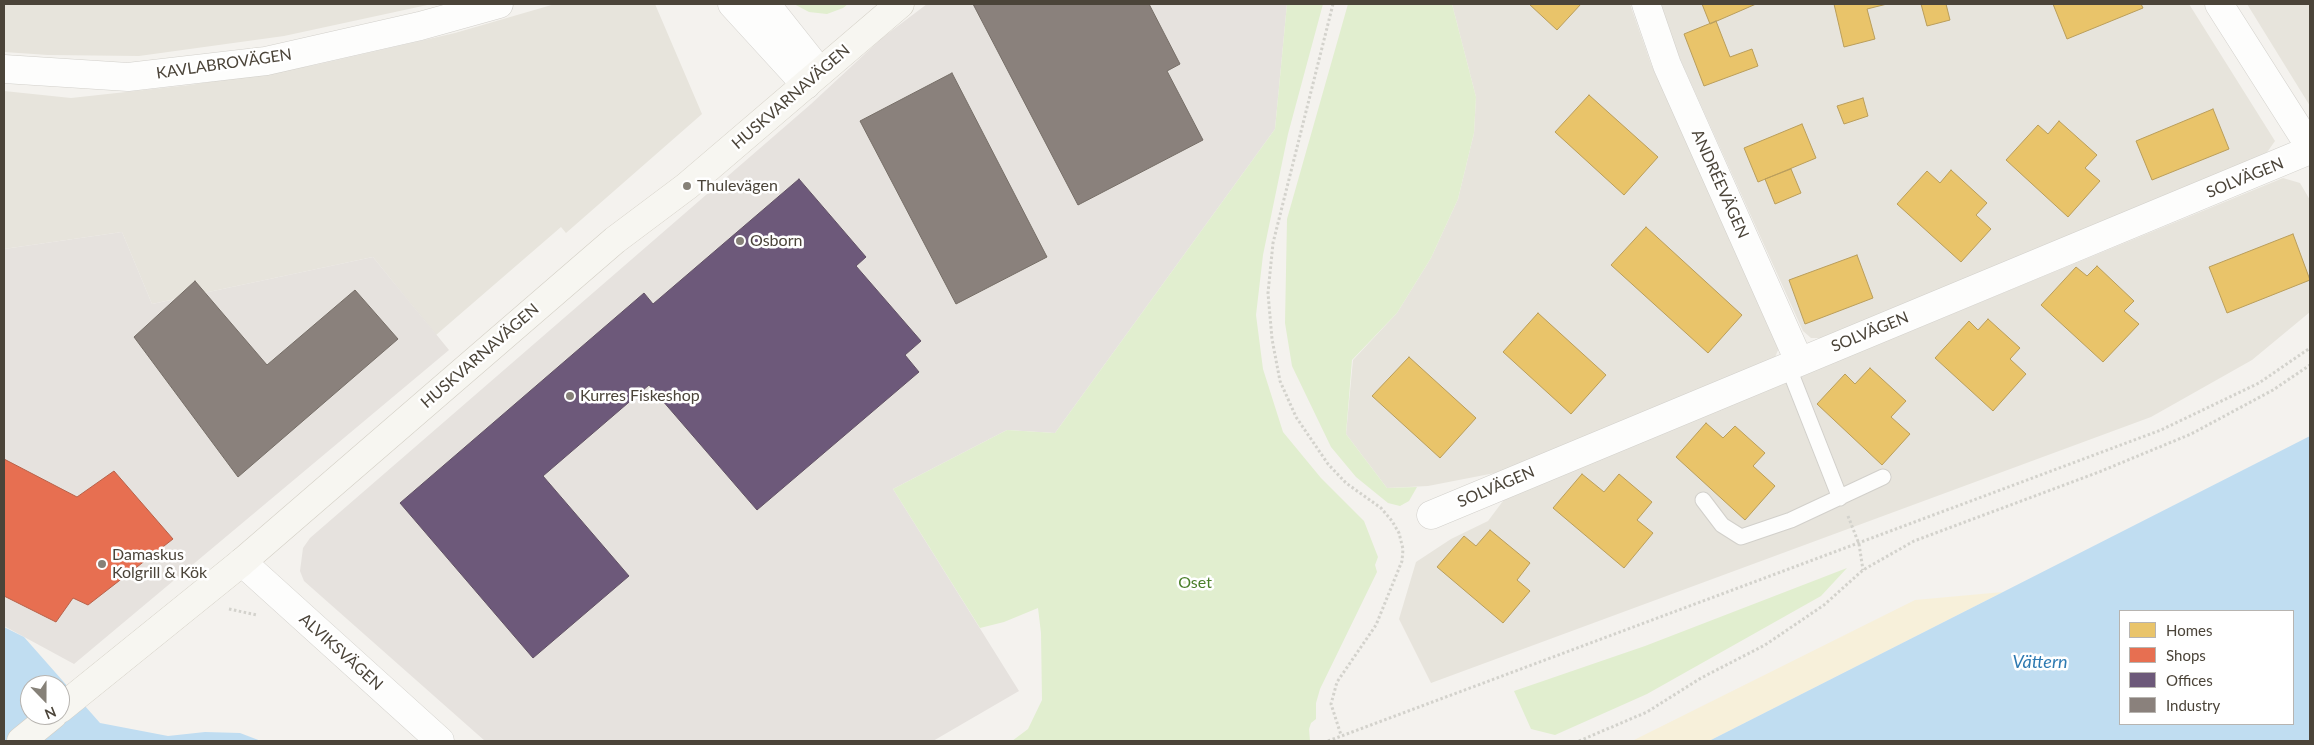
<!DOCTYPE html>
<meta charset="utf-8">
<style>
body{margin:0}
#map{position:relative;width:2314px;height:745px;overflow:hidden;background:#f4f2ee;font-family:Lato,sans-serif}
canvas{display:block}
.frame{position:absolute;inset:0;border:5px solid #4b4439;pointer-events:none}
.legend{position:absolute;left:2119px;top:610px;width:175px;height:115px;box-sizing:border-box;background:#fff;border:1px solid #b7b4b0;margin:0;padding:6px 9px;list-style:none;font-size:15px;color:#4b4439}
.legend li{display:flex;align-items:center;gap:10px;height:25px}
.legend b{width:25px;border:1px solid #b7b4b0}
.north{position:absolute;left:20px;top:675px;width:50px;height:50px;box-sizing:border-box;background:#fff;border:1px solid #b7b4b0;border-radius:50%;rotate:158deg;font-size:14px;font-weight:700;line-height:20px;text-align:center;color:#4b4439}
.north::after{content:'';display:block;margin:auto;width:18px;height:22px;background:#868178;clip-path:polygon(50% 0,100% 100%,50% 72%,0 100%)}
</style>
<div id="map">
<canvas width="2314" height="745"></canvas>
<div class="frame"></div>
<ul class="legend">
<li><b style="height:14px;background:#e9c46a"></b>Homes</li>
<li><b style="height:14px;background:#e76f51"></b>Shops</li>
<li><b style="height:14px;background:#6d597a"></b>Offices</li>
<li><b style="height:14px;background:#8a817c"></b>Industry</li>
</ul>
<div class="north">N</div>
</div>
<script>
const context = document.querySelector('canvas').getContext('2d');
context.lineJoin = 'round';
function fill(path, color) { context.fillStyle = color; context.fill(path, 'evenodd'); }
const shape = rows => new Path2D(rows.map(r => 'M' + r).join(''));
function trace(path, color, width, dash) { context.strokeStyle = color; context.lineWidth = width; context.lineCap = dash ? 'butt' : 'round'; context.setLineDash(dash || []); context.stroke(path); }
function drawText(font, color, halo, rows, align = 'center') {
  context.font = font + ' Lato,sans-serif'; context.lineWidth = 5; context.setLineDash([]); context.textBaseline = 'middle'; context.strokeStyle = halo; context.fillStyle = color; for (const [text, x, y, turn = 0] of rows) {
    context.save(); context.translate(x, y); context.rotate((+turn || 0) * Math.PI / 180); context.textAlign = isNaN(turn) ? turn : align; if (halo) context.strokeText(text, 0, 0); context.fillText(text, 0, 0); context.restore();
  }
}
fill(shape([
 [4,4,432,4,284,36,139,56,48,55,4,52],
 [555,4,655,4,702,114,566,233,561,227,436,335,373,257,152,304,122,232,4,249,4,91,71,98,190,85,315,65,455,33],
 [1452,4,1630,4,1651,64,1780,345,1774,360,1500,472,1428,486,1387,488,1346,434,1353,360,1397,313,1431,258,1458,199,1474,133,1476,97],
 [1660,4,2189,4,2275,141,2263,158,1821,338,1811,338,1803,331,1676,50],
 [2247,4,2310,4,2310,106],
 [2283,178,2300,183,2310,200,2310,312,2252,360,2151,417,1431,683,1399,619,1416,562,1451,539,1488,521,1506,497]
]), '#e7e4dc');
fill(shape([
 [927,4,1287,4,1275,129,1055,433,1007,430,893,489,1019,691,933,741,485,741,304,581,300,571,303,548,310,538,811,104,882,38],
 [122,232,152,304,373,257,449,350,74,664,4,626,4,249]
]), '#e6e2de');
fill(shape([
 [794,4,848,4,843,8,827,14,809,12],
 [1287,4,1323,4,1288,134,1263,255,1256,315,1263,369,1283,432,1321,478,1364,521,1378,557,1375,565,1377,572,1320,689,1316,703,1316,719,1311,723,1309,729,1310,741,1012,741,1028,729,1042,700,1041,633,1038,608,1004,622,980,628,893,489,1007,430,1055,433,1275,129],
 [1348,4,1452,4,1476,97,1474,133,1458,199,1431,258,1397,313,1352,360,1346,434,1387,488,1417,487,1409,501,1400,506,1388,503,1356,477,1331,447,1292,366,1285,323,1287,219],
 [1847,568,1821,596,1647,694,1555,735,1531,729,1514,691,1645,646]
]), '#e1eecf');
fill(shape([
 [2003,592,1709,741,1632,741,1915,600]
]), '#f7f0da');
fill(shape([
 [2310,436,2310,741,1709,741,2003,592],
 [2120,611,2293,611,2293,724,2120,724],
 [4,627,24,637,100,723,168,736,205,732,240,733,261,741,4,741],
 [30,685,60,685,60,715,30,715]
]), '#c0ddf1');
const homes = shape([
 [1529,4,1581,4,1557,30,1529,4],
 [1702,4,1756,4,1710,24,1702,4],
 [1834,4,1887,4,1867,9,1875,39,1844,47,1834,4],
 [1921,4,1946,4,1950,20,1927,26,1921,4],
 [2053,4,2141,4,2143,8,2067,39,2053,4],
 [1716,21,1730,57,1752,49,1758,66,1704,86,1684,34,1716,21],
 [1589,95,1658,157,1624,195,1555,132,1589,95],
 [1863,98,1868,116,1844,124,1837,106,1863,98],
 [2213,109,2229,149,2152,180,2136,141,2213,109],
 [2059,121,2097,155,2085,168,2100,181,2068,217,2006,160,2038,125,2048,134,2059,121],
 [1802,124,1816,158,1758,182,1744,148,1802,124],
 [1791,169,1801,193,1775,204,1765,179,1791,169],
 [1951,170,1987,203,1976,215,1991,229,1961,262,1897,204,1927,171,1940,183,1951,170],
 [1646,227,1742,315,1708,353,1611,265,1646,227],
 [2293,234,2310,280,2227,313,2209,267,2293,234],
 [1857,255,1873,298,1805,324,1789,280,1857,255],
 [2097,266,2134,301,2124,311,2139,324,2103,362,2041,305,2076,267,2087,276,2097,266],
 [1538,313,1606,375,1571,414,1503,352,1538,313],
 [1988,319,2020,348,2010,359,2026,374,1993,411,1935,358,1969,321,1978,330,1988,319],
 [1409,357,1476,418,1440,458,1372,396,1409,357],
 [1870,368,1906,401,1891,417,1910,434,1882,465,1817,404,1845,374,1855,384,1870,368],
 [1706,423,1723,438,1735,426,1765,453,1753,466,1775,486,1745,520,1676,457,1706,423],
 [1582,474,1604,492,1619,474,1652,502,1637,520,1653,533,1624,568,1553,508,1582,474],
 [1490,530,1530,563,1517,580,1530,591,1503,623,1437,567,1464,536,1476,546,1490,530]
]);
fill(homes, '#e9c46a');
trace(homes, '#ba9e5b', 1);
const shops = shape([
 [4,459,77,497,114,471,173,539,88,605,73,598,56,622,4,596,4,459]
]);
fill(shops, '#e76f51');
trace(shops, '#b8624a', 1);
const offices = shape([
 [799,179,866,257,856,266,921,341,905,355,919,372,757,510,649,385,543,476,629,576,533,658,400,503,644,293,653,304,799,179]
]);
fill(offices, '#6d597a');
trace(offices, '#635366', 1);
const industry = shape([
 [973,4,1149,4,1180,64,1167,71,1203,140,1078,205,973,4],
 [952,73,1047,257,956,304,860,121,952,73],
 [195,281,267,365,355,290,398,339,238,477,134,337,195,281]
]);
fill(industry, '#8a817c');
trace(industry, '#776f68', 1);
const lane = shape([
 [1788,366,1840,498],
 [1703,500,1722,525,1741,537,1791,520,1883,477]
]);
const street = shape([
 [732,4,806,85],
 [766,4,820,72],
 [1646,4,1667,65,1799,361],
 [2219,4,2310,147],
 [4,69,128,77,266,61,420,26,499,4],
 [1431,515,2310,150],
 [242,562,440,741]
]);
const secondary = shape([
 [60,709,242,562,615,240,687,186,900,4],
 [21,741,53,715]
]);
trace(lane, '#d2d0cb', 17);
trace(street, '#d2d0cb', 29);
trace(secondary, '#d3cfc5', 29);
trace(shape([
 [1333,4,1273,243,1268,293,1272,339,1280,381,1296,417,1328,464,1346,483,1381,508,1392,521,1399,533,1403,549,1402,561,1376,625,1337,682,1331,704,1341,735],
 [1848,516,1859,544,1863,570],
 [229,609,257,615],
 [1328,741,2161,430,2259,383,2310,348],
 [1579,741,1647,712,1701,678,1765,645,1824,605,1863,570,1914,541,2099,472,2191,434,2273,390,2310,365]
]), '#d3d2cc', 3, [2.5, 2.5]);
trace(lane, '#fdfdfc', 15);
trace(street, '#fdfdfc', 28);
trace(secondary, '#f7f6f1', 28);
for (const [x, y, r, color] of [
 [687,186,5,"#868178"],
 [740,241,5,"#868178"],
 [570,396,5,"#868178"],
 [102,564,5,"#868178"]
]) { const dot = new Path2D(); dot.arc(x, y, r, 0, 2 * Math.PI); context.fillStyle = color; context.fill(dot); trace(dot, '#fff', 2); }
drawText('16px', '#4b4439', '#fff', [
 ["KAVLABROVÄGEN",224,64,-8],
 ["HUSKVARNAVÄGEN",791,97,-41],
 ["SOLVÄGEN",2245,178,-22],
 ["ANDRÉEVÄGEN",1720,184,66],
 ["SOLVÄGEN",1870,332,-22],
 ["HUSKVARNAVÄGEN",480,356,-41],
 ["SOLVÄGEN",1496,487,-23],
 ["ALVIKSVÄGEN",341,652,42]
]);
drawText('16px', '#4b4439', '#fff', [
 ["Thulevägen",697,186],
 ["Osborn",750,241],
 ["Kurres Fiskeshop",580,396],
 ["Damaskus",112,555],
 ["Kolgrill & Kök",112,573]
], 'left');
drawText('16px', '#4a7f2a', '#fff', [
 ["Oset",1195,583]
]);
drawText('italic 18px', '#2e7ab2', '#fff', [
 ["Vättern",2040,662]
]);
</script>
